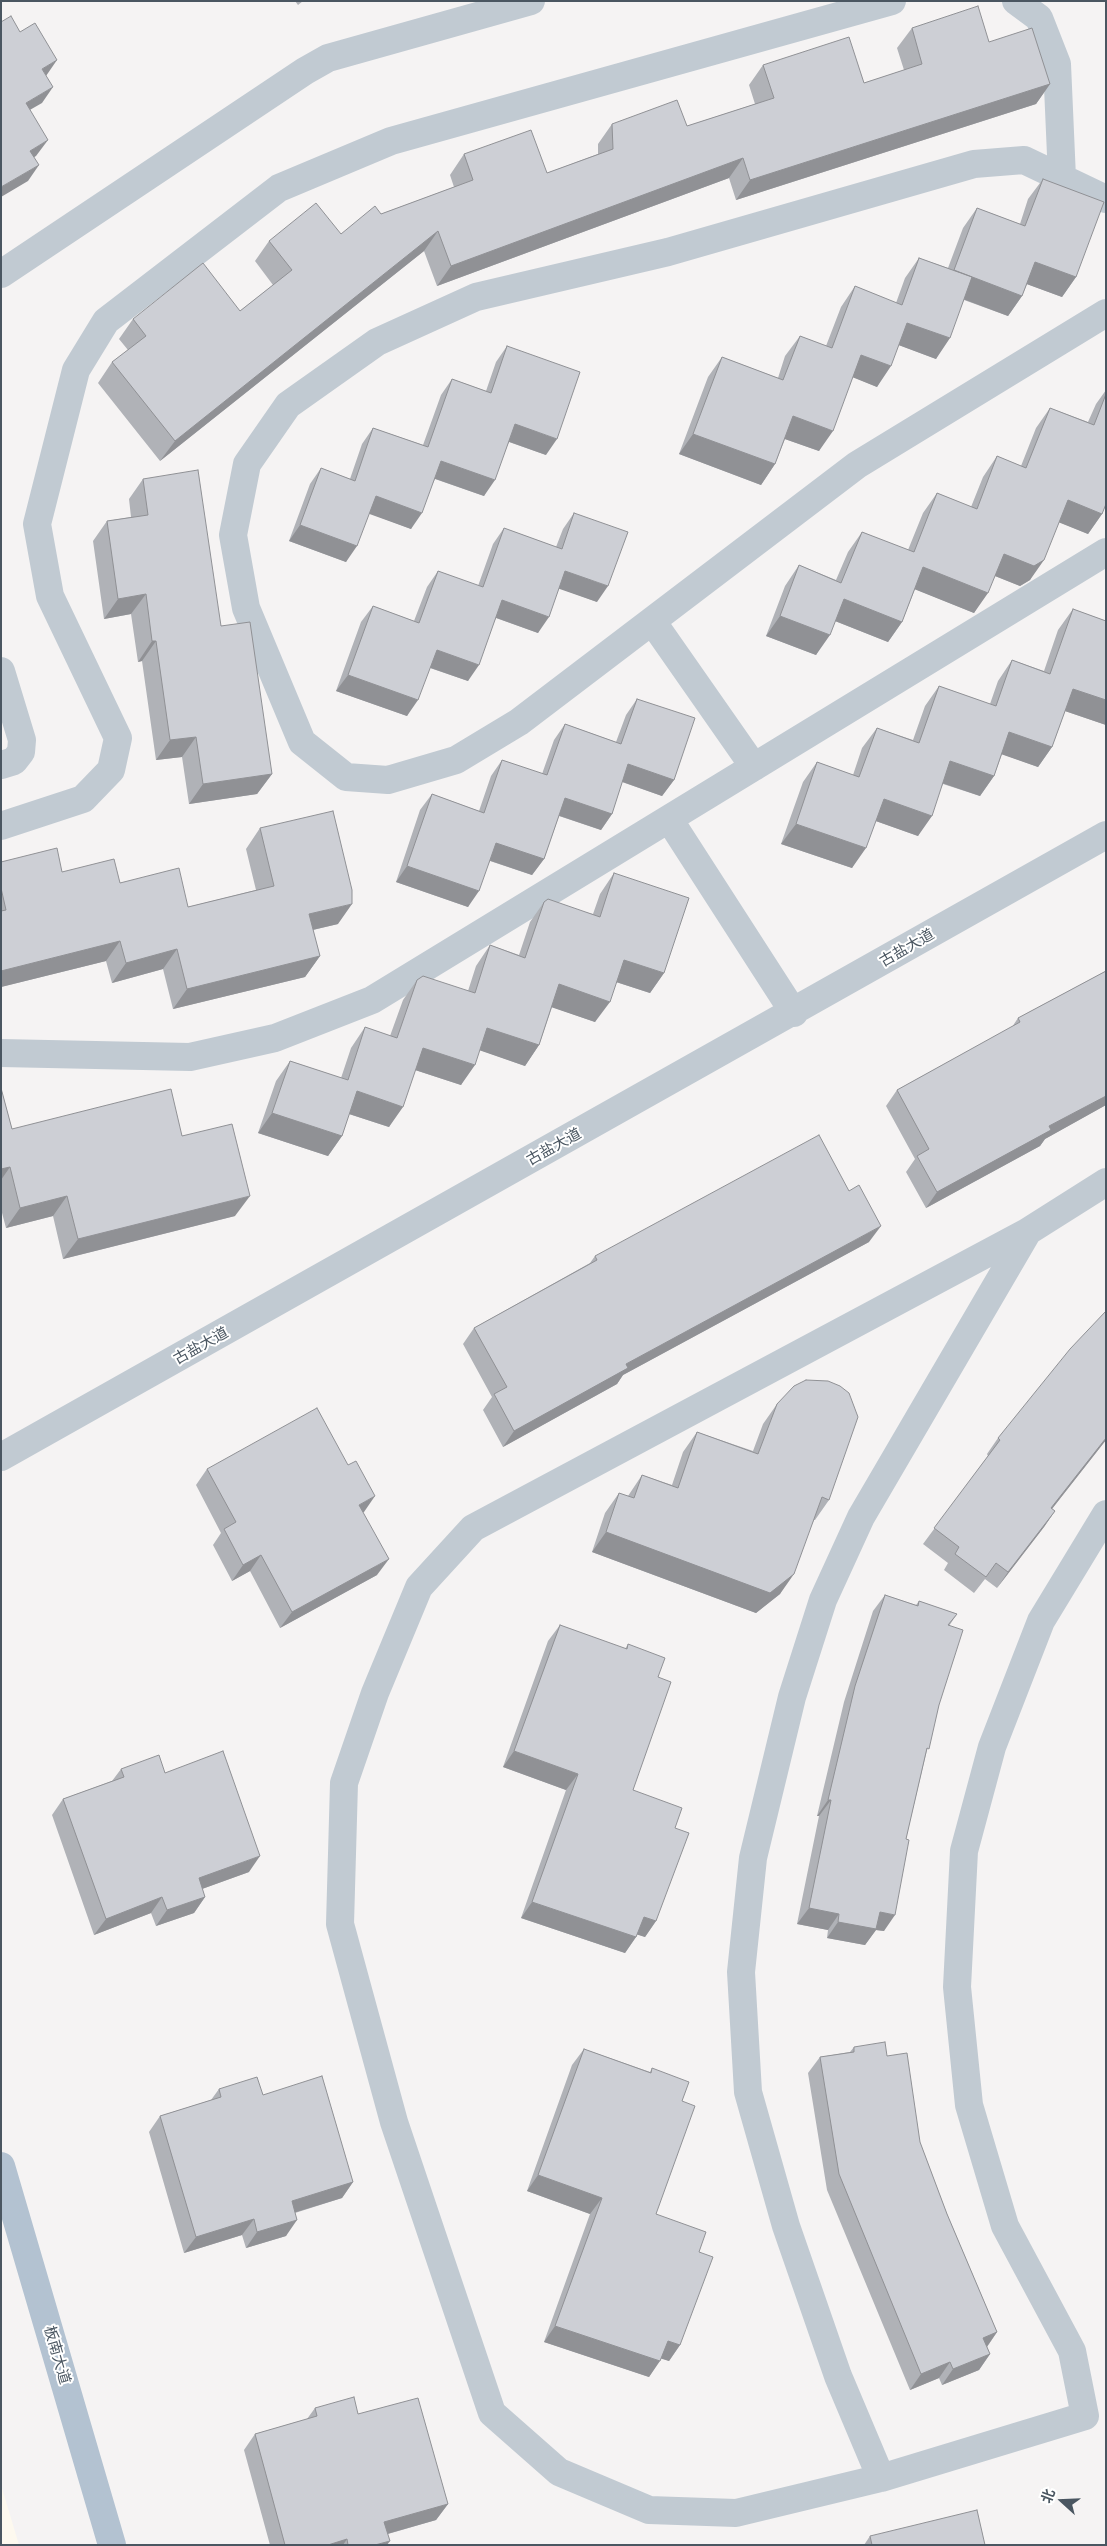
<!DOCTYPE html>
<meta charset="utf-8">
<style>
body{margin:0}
#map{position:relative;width:1107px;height:2546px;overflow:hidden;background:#f5f3f3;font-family:"Public Sans","Noto Sans SC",sans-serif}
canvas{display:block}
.frame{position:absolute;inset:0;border:2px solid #4a5661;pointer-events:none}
.north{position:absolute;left:1037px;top:2476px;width:50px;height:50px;-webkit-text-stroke:4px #fff;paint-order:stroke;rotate:290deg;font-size:14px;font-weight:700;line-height:20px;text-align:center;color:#4a5661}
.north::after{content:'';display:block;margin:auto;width:18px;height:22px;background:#4a5661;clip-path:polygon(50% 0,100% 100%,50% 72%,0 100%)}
</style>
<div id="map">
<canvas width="1107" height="2546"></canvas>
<div class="frame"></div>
<div class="north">北</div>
</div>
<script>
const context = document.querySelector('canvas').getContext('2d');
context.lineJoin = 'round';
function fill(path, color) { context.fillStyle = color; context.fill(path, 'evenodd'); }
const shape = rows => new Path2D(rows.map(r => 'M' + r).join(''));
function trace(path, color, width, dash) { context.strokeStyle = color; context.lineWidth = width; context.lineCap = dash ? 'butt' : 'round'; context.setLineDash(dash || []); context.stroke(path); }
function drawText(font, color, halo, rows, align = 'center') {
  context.font = font + ' "Public Sans","Noto Sans SC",sans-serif'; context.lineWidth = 4; context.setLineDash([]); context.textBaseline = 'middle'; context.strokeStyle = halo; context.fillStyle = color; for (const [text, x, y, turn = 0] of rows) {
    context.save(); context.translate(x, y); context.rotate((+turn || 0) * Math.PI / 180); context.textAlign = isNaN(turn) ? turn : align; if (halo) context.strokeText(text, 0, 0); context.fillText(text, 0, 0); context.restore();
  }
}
fill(shape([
 [1,2485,19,2545,1,2545]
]), '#fdf9ef');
trace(shape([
 [1016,1,1039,18,1057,64,1062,178],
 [1106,199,1024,160,974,164,668,252,476,297,377,342,288,405,247,464,233,535,246,608,302,742,346,777,388,780,456,760,519,722,857,465,1106,313],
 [1,274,305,71,328,58,531,1],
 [652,621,754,767],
 [1,671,22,740,21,752,14,761,1,765],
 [669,819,794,1013],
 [1,826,83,799,111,770,118,738,50,596,37,524,76,370,106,321,279,188,391,141,892,1],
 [1,1053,190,1057,275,1038,372,1000,1106,552],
 [1106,1182,1027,1232,473,1528,419,1587,375,1693,344,1783,340,1924,394,2122,492,2413,559,2472,649,2510,736,2513,881,2478,1085,2416,1072,2351,1005,2226,969,2105,957,1987,964,1851,992,1747,1041,1621,1106,1514],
 [1,1457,1106,835],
 [881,2478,838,2376,786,2226,748,2092,741,1972,753,1858,792,1697,823,1600,861,1517,1027,1233]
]), '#c1cad2', 28);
trace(shape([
 [1,2166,112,2545]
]), '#b3c2d1', 28);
fill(shape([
 [295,1,303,1,298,5],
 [912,28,989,42,1050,84,1036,104,736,200,729,178,437,286,424,251,160,461,98,383,112,362,128,350,119,339,133,319,240,311,273,285,255,261,269,241,341,234,381,214,454,187,450,175,464,154,547,173,598,154,598,144,612,124,687,126,755,104,749,85,763,65,864,83,904,70,897,48],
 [1043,179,1076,277,1062,297,1027,284,1022,296,1008,316,964,300,936,359,899,345,877,387,853,377,819,451,785,439,775,464,761,485,679,454,708,377,722,357,778,378,785,356,800,336,826,346,841,307,855,286,896,303,905,278,919,258,948,268,963,228,977,208,1020,224,1028,199],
 [507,346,546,455,509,442,484,496,435,479,411,529,369,513,346,562,289,541,310,484,321,468,350,479,362,444,373,428,423,445,441,395,452,379,486,391,496,362],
 [1106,390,1106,504,1102,514,1088,534,1059,522,1030,580,1020,586,995,576,974,613,915,589,902,622,888,642,835,621,816,655,766,636,785,586,799,565,836,580,848,552,862,532,908,550,923,513,937,493,971,507,983,477,997,456,1021,466,1036,428,1050,408,1088,422,1096,404],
 [143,479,221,626,272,774,257,794,189,804,182,757,156,760,142,661,138,662,131,614,104,619,93,541,107,521,131,517,129,499],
 [574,513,597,602,559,588,538,633,496,618,468,681,430,668,407,716,336,691,361,622,373,606,414,621,427,587,438,571,478,586,493,544,504,528,556,547,563,529],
 [1073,609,1106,621,1106,725,1065,711,1052,747,1038,767,1002,754,994,776,980,796,943,784,918,836,876,821,852,868,781,844,803,782,817,762,853,775,862,748,877,728,913,740,925,706,939,686,990,704,998,681,1012,660,1044,671,1058,630],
 [637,699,674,780,662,796,622,782,612,814,601,830,559,816,544,859,532,875,490,861,468,907,396,882,420,810,432,794,479,811,491,776,502,760,542,774,554,740,565,724,616,742,626,715],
 [260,828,338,924,313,930,320,956,305,977,173,1009,163,969,112,983,106,961,1,987,1,862,62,872,120,883,188,907,256,890,246,849],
 [614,873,664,973,650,993,616,982,595,1022,552,1007,539,1045,525,1066,480,1050,461,1085,415,1070,389,1127,349,1114,342,1136,328,1156,258,1133,276,1081,290,1061,341,1078,351,1048,365,1027,390,1036,403,1000,417,980,468,991,476,966,490,945,519,955,530,922,544,902,593,914,600,894],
 [1106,971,1106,1105,1045,1139,1040,1146,926,1208,906,1172,915,1159,886,1106,897,1090,1012,1027,1018,1018],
 [1,1088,12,1129,182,1136,235,1216,63,1259,53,1216,6,1228,1,1209],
 [869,1242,623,1375,617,1384,503,1447,483,1410,492,1397,463,1344,474,1328,590,1263,595,1256],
 [777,1404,829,1500,815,1520,814,1520,780,1594,756,1613,592,1552,605,1513,619,1493,628,1496,642,1475,672,1485,683,1452,697,1432,753,1451,763,1424],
 [998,1438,1106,1440,1052,1509,1055,1511,1044,1527,997,1588,985,1579,974,1593,944,1570,948,1563,923,1544,988,1456,987,1454],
 [207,1469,364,1512,363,1512,377,1575,280,1628,250,1571,232,1581,213,1545,221,1533,196,1485],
 [885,1595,916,1605,919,1601,957,1614,949,1626,939,1705,926,1754,884,1931,876,1930,865,1945,827,1938,828,1930,797,1924,819,1816,817,1816,844,1702,873,1611],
 [560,1625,625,1649,628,1644,658,1677,633,1790,675,1828,656,1921,645,1937,637,1934,636,1937,625,1953,521,1918,566,1790,503,1767,548,1641],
 [121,1769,165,1773,249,1872,202,1889,205,1897,194,1913,156,1926,151,1913,94,1935,52,1815,63,1799,112,1781],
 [854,2047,887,2056,947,2214,997,2332,987,2347,990,2354,979,2370,942,2385,939,2378,910,2390,827,2190,808,2073,820,2057,850,2052],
 [584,2049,650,2072,652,2068,682,2101,656,2214,699,2252,680,2345,669,2361,661,2358,649,2377,544,2342,590,2214,527,2191,572,2065],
 [219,2089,263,2095,353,2182,342,2198,295,2213,286,2236,246,2248,242,2235,184,2253,149,2132,160,2116,211,2100],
 [315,2408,358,2414,448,2504,436,2520,388,2534,387,2545,270,2545,244,2450,255,2434,307,2419],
 [870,2536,985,2545,864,2545]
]), '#b0b2b7');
fill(shape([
 [57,60,46,76,42,69],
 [1050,84,1036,104,736,200,750,180],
 [53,87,42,103,14,119,26,103],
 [48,140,36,156,19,167,30,151],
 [743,158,729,178,437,286,451,266],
 [39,165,28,181,1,197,1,187],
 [438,231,424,251,160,461,175,441],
 [1035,262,1076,277,1062,297,1021,282],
 [954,270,1022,296,1008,316,939,290],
 [907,323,950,338,936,359,893,343],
 [861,355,891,366,877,387,847,375],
 [793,416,833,431,819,451,779,437],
 [515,424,557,439,546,455,504,440],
 [693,434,775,464,761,485,679,454],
 [441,461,495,480,484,496,430,477],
 [376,496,422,513,411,529,364,512],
 [1068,500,1102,514,1088,534,1053,520],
 [300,525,357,546,346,562,289,541],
 [1004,554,1044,560,1030,580,1020,586,990,574],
 [923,567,988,593,974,613,909,587],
 [565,571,608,586,597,602,554,587],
 [146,594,131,614,104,619,118,599],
 [844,599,902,622,888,642,830,619],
 [502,600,549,617,538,633,491,616],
 [780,616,830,635,816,655,766,636],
 [152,641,156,641,142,661,138,662],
 [437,650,479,665,468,681,425,666],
 [348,675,418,700,407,716,336,691],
 [1073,689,1106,700,1106,725,1059,709],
 [1009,732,1052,747,1038,767,995,752],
 [196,737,182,757,156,760,170,740],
 [950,761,994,776,980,796,936,781],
 [628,764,674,780,662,796,617,780],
 [272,774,257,794,189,804,203,784],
 [565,798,612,814,601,830,554,814],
 [884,799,932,816,918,836,870,819],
 [796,824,866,848,852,868,781,844],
 [496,843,544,859,532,875,485,859],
 [407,866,479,891,468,907,396,882],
 [352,904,338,924,295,934,309,914],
 [120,941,106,961,1,987,1,971],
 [177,949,163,969,112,983,126,963],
 [320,956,305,977,173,1009,187,989],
 [624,960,664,973,650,993,610,980],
 [559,984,610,1002,595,1022,545,1005],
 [487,1028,539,1045,525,1066,473,1048],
 [423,1048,475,1065,461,1085,409,1068],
 [357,1091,403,1107,389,1127,343,1112],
 [1106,1096,1106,1105,1045,1139,1040,1146,926,1208,937,1192,1049,1126],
 [272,1113,342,1136,328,1156,258,1133],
 [10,1167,1,1180,1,1169],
 [67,1196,53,1216,6,1228,20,1208],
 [250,1196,235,1216,63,1259,78,1239],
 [881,1226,869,1242,623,1375,617,1384,503,1447,514,1431,626,1364],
 [1106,1438,1106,1440,1040,1524,1051,1508],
 [375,1496,364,1512,348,1521,359,1505],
 [1055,1511,1044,1527,997,1588,1008,1572],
 [606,1532,794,1574,780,1594,756,1613,592,1552],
 [261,1555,250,1571,232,1581,243,1565],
 [389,1559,377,1575,280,1628,292,1612],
 [514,1751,578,1774,566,1790,503,1767],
 [828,1800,831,1800,819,1816,817,1816],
 [260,1856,249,1872,188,1894,199,1878],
 [162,1897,151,1913,94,1935,106,1919],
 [205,1897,194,1913,156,1926,167,1910],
 [532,1902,636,1937,625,1953,521,1918],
 [809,1908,839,1914,828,1930,797,1924],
 [880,1912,895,1915,884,1931,876,1930,865,1945,827,1938,838,1922],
 [644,1917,656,1921,645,1937,632,1933],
 [538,2175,602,2198,590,2214,527,2191],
 [353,2182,342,2198,280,2217,292,2201],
 [254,2219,242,2235,184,2253,196,2237],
 [297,2220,286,2236,246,2248,257,2232],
 [555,2326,660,2361,649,2377,544,2342],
 [997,2332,986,2348,983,2338],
 [668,2341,680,2345,669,2361,656,2357],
 [990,2354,979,2370,942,2385,953,2369],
 [950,2362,939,2378,910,2390,921,2374],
 [448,2504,436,2520,373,2538,384,2522],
 [347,2539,343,2545,328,2545],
 [390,2541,387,2545,375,2545]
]), '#909195');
const building = shape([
 [978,6,989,42,1032,28,1050,84,750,180,743,158,451,266,438,231,175,441,112,362,146,336,133,319,203,263,240,311,292,270,269,241,316,203,341,234,375,206,381,214,473,180,464,154,531,130,547,173,613,149,612,124,677,100,687,126,774,98,763,65,849,37,864,83,922,64,912,28,978,6],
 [11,16,20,32,35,23,57,60,42,69,53,87,26,103,48,140,30,151,39,165,1,187,1,22,11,16],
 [1043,179,1104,202,1076,277,1035,262,1022,296,954,270,977,208,1025,226,1043,179],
 [919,258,972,277,950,338,907,323,891,366,861,355,833,431,793,416,775,464,693,434,722,357,783,380,800,336,832,348,855,286,902,305,919,258],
 [507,346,580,372,557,439,515,424,495,480,441,461,422,513,376,496,357,546,300,525,321,468,355,481,373,428,428,447,452,379,491,393,507,346],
 [1106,394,1106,504,1102,514,1068,500,1044,560,1034,566,1004,554,988,593,923,567,902,622,844,599,830,635,780,616,799,565,841,583,862,532,914,552,937,493,977,509,997,456,1026,468,1050,408,1094,425,1106,394],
 [198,470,221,626,250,622,272,774,203,784,196,737,170,740,156,641,152,641,146,594,118,599,107,521,148,515,143,479,198,470],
 [574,513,628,532,608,586,565,571,549,617,502,600,479,665,437,650,418,700,348,675,373,606,419,623,438,571,483,587,504,528,562,549,574,513],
 [1073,609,1106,621,1106,700,1073,689,1052,747,1009,732,994,776,950,761,932,816,884,799,866,848,796,824,817,762,859,777,877,728,919,743,939,686,996,706,1012,660,1050,674,1073,609],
 [637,699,695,718,674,780,628,764,612,814,565,798,544,859,496,843,479,891,407,866,432,794,484,813,502,760,547,775,565,724,621,744,637,699],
 [333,811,352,890,352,904,309,914,320,956,187,989,177,949,126,963,120,941,1,971,1,911,6,910,1,888,1,862,57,848,62,872,114,859,120,883,179,868,188,907,274,886,260,828,333,811],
 [614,873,689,898,664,973,624,960,610,1002,559,984,539,1045,487,1028,475,1065,423,1048,403,1107,357,1091,342,1136,272,1113,290,1061,348,1080,365,1027,397,1038,417,980,423,976,475,993,490,945,525,958,544,902,548,899,600,917,614,873],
 [1106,971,1106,1096,1049,1126,1051,1130,937,1192,917,1156,929,1149,897,1090,1020,1022,1018,1018,1106,971],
 [1,1088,12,1129,171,1089,182,1136,232,1124,250,1196,78,1239,67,1196,20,1208,10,1167,1,1169,1,1088],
 [819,1135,849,1191,859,1185,881,1226,626,1364,628,1368,514,1431,494,1394,507,1387,474,1328,597,1260,595,1256,819,1135],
 [1106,1311,1106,1438,1051,1508,1055,1511,1008,1572,996,1563,986,1577,955,1554,959,1547,934,1528,1000,1440,998,1438,1070,1349,1106,1311],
 [806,1380,828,1381,840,1386,849,1393,858,1417,829,1500,822,1497,794,1574,770,1593,606,1532,619,1493,634,1498,642,1475,678,1488,697,1432,758,1454,777,1404,794,1386,806,1380],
 [317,1408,348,1465,356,1461,375,1496,359,1505,389,1559,292,1612,261,1555,243,1565,224,1529,236,1522,207,1469,317,1408],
 [885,1595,918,1606,919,1601,957,1614,948,1625,963,1630,939,1705,929,1749,927,1748,906,1839,909,1840,895,1915,880,1912,876,1929,838,1922,839,1914,809,1908,831,1800,828,1800,855,1686,885,1595],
 [560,1625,627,1649,628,1644,665,1658,658,1677,671,1682,633,1790,682,1808,675,1828,689,1833,656,1921,644,1917,636,1937,532,1902,578,1774,514,1751,560,1625],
 [223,1751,260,1856,199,1878,205,1897,167,1910,162,1897,106,1919,63,1799,124,1777,121,1769,159,1755,165,1773,223,1751],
 [885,2042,887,2056,907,2053,920,2142,947,2214,997,2332,983,2338,990,2354,953,2369,950,2362,921,2374,839,2174,820,2057,854,2052,854,2047,885,2042],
 [584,2049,651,2073,652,2068,689,2082,682,2101,695,2106,656,2214,706,2232,699,2252,713,2257,680,2345,668,2341,660,2361,555,2326,602,2198,538,2175,584,2049],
 [322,2076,353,2182,292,2201,297,2220,257,2232,254,2219,196,2237,160,2116,221,2097,219,2089,257,2077,263,2095,322,2076],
 [354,2397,358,2414,418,2398,448,2504,384,2522,390,2541,375,2545,348,2545,347,2539,328,2545,285,2545,255,2434,317,2416,315,2408,354,2397],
 [977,2510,985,2545,872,2545,870,2536,977,2510]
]);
fill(building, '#cdcfd5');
trace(building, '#909195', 1);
drawText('15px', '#4a5661', '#fff', [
 ["古盐大道",907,948,-30],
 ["古盐大道",554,1147,-29],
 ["古盐大道",201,1346,-29],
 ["板南大道",57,2355,74]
]);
</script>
